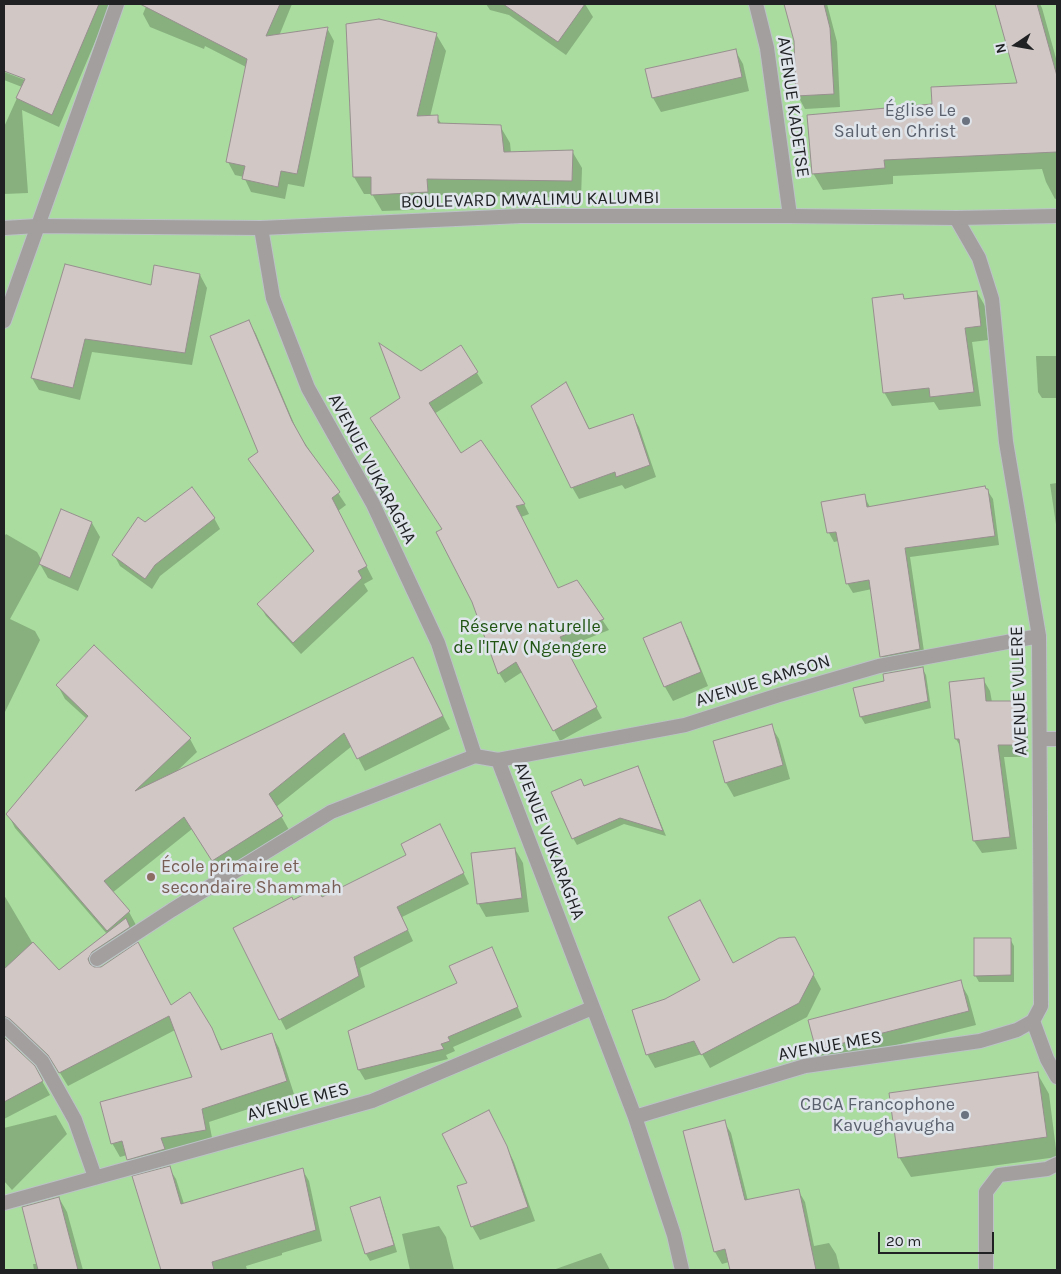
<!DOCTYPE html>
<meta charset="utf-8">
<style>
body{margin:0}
#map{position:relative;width:1061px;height:1274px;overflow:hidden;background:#dfe5eb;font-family:Karla,sans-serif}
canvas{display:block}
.frame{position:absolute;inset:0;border:5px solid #1f2123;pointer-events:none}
.north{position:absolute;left:991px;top:20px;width:50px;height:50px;-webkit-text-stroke:4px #dfe5eb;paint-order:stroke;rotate:258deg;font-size:14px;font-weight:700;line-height:20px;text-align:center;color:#1f2123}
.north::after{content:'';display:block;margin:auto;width:18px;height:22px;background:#1f2123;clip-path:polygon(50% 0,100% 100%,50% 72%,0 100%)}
.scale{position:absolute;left:878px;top:1232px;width:116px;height:22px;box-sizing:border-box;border:2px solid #1f2123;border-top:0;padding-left:6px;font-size:15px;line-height:18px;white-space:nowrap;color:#1f2123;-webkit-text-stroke:4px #dfe5eb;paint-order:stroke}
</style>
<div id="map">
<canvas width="1061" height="1274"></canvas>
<div class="frame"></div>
<div class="north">N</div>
<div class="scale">20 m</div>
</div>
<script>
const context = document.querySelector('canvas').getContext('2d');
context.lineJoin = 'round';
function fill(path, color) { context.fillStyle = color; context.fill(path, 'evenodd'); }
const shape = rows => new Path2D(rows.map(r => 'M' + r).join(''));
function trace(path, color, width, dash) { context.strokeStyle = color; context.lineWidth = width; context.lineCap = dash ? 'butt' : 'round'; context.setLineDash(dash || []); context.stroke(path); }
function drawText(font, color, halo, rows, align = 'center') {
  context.font = font + ' Karla,sans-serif'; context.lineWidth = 5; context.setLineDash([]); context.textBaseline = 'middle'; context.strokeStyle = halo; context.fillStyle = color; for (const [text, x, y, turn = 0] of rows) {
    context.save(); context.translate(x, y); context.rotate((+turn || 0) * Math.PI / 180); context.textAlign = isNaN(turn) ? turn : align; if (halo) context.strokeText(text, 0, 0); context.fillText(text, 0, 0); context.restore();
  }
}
fill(shape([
 [4,4,1057,4,1057,1270,4,1270]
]), '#a9dc9e');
fill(shape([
 [4,4,111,4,59,127,22,110,28,193,4,194,4,127,22,87,4,80,4,72,30,82,31,80,4,70],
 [147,4,292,4,279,36,327,28,334,41,304,187,288,184,285,199,251,192,244,177,235,175,228,162,246,67,205,46,204,49,150,27,143,14],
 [486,4,585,4,593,17,566,55,509,15,490,10],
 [785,4,827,4,837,42,840,107,805,109,798,96,795,41],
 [996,4,1040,4,1042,8,1057,62,1057,198,1055,199,1046,182,1042,169,893,176,893,184,823,190,813,173,1019,84],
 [436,34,446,51,430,117,437,117,442,125,500,126,510,143,511,153,572,151,582,168,581,198,436,195,437,209,382,211,372,194,364,194,354,177],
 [735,50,743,64,749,91,661,112,653,98,647,70],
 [200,275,207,288,192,365,92,352,80,400,39,390,32,378,152,286],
 [977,292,985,306,988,340,972,342,981,406,939,410,934,402,892,406,884,392,902,296,905,300],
 [249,322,256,334,298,433,346,505,338,511,373,579,364,584,368,591,301,654,266,616,259,604,314,552,257,471,260,452],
 [1036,356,1057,356,1057,398,1042,398,1038,392],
 [421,372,477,373,483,383,434,414,461,455,524,504,529,514,521,517,558,590,577,582,609,630,564,648,602,718,560,741,522,672,505,683,499,673,473,602,443,529,402,399],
 [566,384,590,430,632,415,639,427,656,477,625,489,622,485,579,499,572,487],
 [1057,483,1057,531,1050,484],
 [987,490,993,499,999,545,910,557,925,658,887,666,882,656,872,589,853,593,847,583,839,541,834,542,829,533,823,503,864,496,870,507],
 [214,518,220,529,160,576,152,589,120,566,114,555,146,524],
 [92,523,100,537,78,591,48,578,40,564,10,619,35,631,40,640,4,714,4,537,6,534,37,552,42,561],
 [680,623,688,637,708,686,673,701,665,687,644,638],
 [94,646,190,739,197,752,177,771,420,671,450,729,365,771,352,746,276,807,289,830,220,873,192,829,112,893,129,912,136,925,131,930,137,941,99,965,98,968,211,1028,223,1051,272,1035,279,1048,294,1094,209,1122,213,1143,136,1173,127,1155,120,1157,112,1143,193,1078,175,1030,68,1086,57,1068,19,1032,10,1029,4,1035,4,895,33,944,59,972,107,934,15,828,8,814,87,719,65,699,58,686],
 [922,668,926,675,931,708,865,724,861,717,855,689,885,682],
 [983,679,990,691,992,702,1021,702,1028,715,1028,757,1004,757,1017,849,982,853,974,841,962,749,956,739],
 [771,726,779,739,790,779,734,797,726,783,715,741],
 [641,774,666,836,624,824,577,845,573,838,584,787],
 [445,836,469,884,402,917,413,941,360,968,365,987,286,1030,234,928,293,901,322,898],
 [515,849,523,863,529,912,486,917,478,903],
 [1010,939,1014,946,1014,982,979,982,975,975],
 [802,953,821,989,807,1017,710,1068,702,1054,655,1068,647,1054,665,1000,733,964],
 [497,959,522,1017,453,1047,455,1051,446,1055,448,1059,365,1080,359,1070,458,984],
 [960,982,968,996,976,1025,825,1063,817,1049],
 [4,1038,34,1067,50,1095,4,1119],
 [1037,1073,1049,1094,1057,1157,911,1177,899,1157],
 [489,1111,514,1162,535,1221,480,1240,472,1226,468,1184],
 [56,1115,67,1134,12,1190,4,1181,4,1128],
 [724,1122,731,1133,748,1201,798,1190,805,1202,814,1246,829,1243,836,1254,840,1270,732,1270,729,1262,722,1264,715,1252,685,1132],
 [169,1168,176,1179,184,1204,302,1169,309,1181,322,1241,282,1253,282,1255,246,1266,247,1270,163,1270,152,1231],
 [59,1198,67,1212,83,1270,34,1270,33,1264,37,1264],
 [379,1199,383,1206,397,1252,370,1261,366,1254,352,1208],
 [439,1226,446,1237,454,1270,410,1270,402,1234],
 [601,1253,610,1270,553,1270]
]), '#0003');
const building = shape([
 [4,4,99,4,52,115,16,98,25,79,4,71,4,4],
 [140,4,280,4,266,36,328,27,297,174,281,171,278,187,242,179,245,166,226,162,247,59,140,4],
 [503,4,585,4,558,42,503,4],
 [784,4,824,4,830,28,834,94,796,96,794,41,784,4],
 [995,4,1037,4,1057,76,1057,152,884,160,885,168,812,174,807,115,932,104,931,87,1017,83,995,4],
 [379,19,437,33,417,116,438,115,438,123,501,125,504,152,573,150,572,181,427,179,428,192,371,195,371,177,353,177,346,24,379,19],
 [736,49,742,77,652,98,645,69,736,49],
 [65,264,151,285,154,265,200,274,185,353,85,339,73,388,31,378,65,264],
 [977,291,981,326,965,328,974,392,930,397,929,388,883,393,872,298,903,294,904,299,977,291],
 [249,320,292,421,306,446,340,492,332,498,367,566,358,571,362,578,293,643,257,604,314,551,248,459,258,452,210,336,249,320],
 [379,343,421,371,461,345,478,372,429,403,461,453,481,440,525,504,516,506,558,588,577,580,604,619,560,637,597,707,553,731,516,662,498,674,472,602,436,532,442,529,370,418,400,398,379,343],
 [566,382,589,429,633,414,650,465,616,477,615,472,571,488,531,406,566,382],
 [985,486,986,489,988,489,995,536,905,548,920,649,880,657,869,580,846,584,836,532,827,533,821,502,865,494,867,507,985,486],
 [192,487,215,518,155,565,145,579,112,555,138,517,145,522,192,487],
 [61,509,92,522,70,578,39,564,61,509],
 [681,622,701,672,664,687,643,638,681,622],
 [94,645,191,738,135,791,413,657,443,716,357,759,344,733,269,794,283,816,212,861,184,817,104,881,130,911,107,931,6,814,88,716,56,685,94,645],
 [923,667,928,701,860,717,853,688,884,681,883,674,923,667],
 [984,678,986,701,1022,701,1021,745,998,745,1010,837,973,841,959,739,955,739,949,682,984,678],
 [772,724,783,765,725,783,713,741,772,724],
 [638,766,663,831,620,818,572,839,551,792,581,779,584,786,638,766],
 [440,824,464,873,397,907,408,930,354,957,359,976,279,1020,233,928,292,897,293,900,317,888,322,897,406,855,401,844,440,824],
 [515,848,522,898,477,904,471,853,515,848],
 [700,900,733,963,779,938,795,937,814,974,799,1003,701,1055,694,1041,646,1055,632,1010,665,999,700,980,668,917,700,900],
 [126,918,130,927,92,952,88,959,90,964,94,967,101,967,138,942,171,1005,190,992,212,1028,221,1050,272,1033,287,1081,202,1109,206,1130,161,1138,165,1149,127,1160,122,1141,111,1144,100,1102,192,1077,169,1016,59,1073,48,1055,10,1019,4,1016,4,969,33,942,59,970,126,918],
 [974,938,1011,938,1011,975,974,976,974,938],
 [492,947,518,1007,448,1037,450,1041,441,1044,444,1049,358,1070,348,1031,457,983,449,966,492,947],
 [961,980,969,1011,816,1050,808,1020,961,980],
 [4,1037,35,1066,43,1081,4,1102,4,1037],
 [1038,1072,1047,1137,898,1158,889,1093,1038,1072],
 [489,1110,507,1146,528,1207,471,1227,457,1186,467,1183,442,1134,489,1110],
 [725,1120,745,1200,799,1189,816,1270,730,1270,725,1249,714,1252,683,1131,725,1120],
 [170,1166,181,1204,303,1168,316,1230,212,1262,214,1270,161,1270,132,1176,170,1166],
 [59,1197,78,1270,38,1270,22,1207,59,1197],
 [380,1197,394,1245,365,1254,350,1207,380,1197]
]);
fill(building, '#d1c8c6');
trace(building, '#98908f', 1);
const minor = shape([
 [756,4,767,48,790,216],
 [956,218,979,258,992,299,1006,442,1039,636,1041,1006,1033,1021,1047,1059,1057,1077],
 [261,228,273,298,308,388,373,504,438,643,475,756,498,760,635,1117,674,1235,682,1270],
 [4,321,117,4],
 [1040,739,1057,739],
 [498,760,685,725,779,695,879,666,1039,636],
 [97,959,172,910,331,812,475,756],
 [4,1025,42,1061,75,1120,95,1177],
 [635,1117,805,1066,980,1041,1017,1030,1033,1021],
 [4,1203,372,1101,592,1008],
 [986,1270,986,1192,999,1175,1047,1169,1057,1164]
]);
const tertiary = shape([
 [4,228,37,226,261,228,521,216,790,216,956,218,1057,216]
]);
trace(minor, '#bcc2c7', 16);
trace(tertiary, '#bcc2c7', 16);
trace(minor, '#a29f9e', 14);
trace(tertiary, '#a29f9e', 14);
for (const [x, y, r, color] of [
 [966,121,5,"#6b7280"],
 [151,877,5,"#8d6e63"],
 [965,1115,5,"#6b7280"]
]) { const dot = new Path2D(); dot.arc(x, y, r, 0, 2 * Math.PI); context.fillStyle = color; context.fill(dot); trace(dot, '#dfe5eb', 2); }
drawText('18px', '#1f2123', '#dfe5eb', [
 ["AVENUE KADETSE",793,107,82],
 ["BOULEVARD MWALIMU KALUMBI",530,200,-1],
 ["AVENUE VUKARAGHA",372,469,62],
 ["AVENUE SAMSON",763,681,-17],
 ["AVENUE VULERE",1019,691,-92],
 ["AVENUE VUKARAGHA",549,841,69],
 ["AVENUE MES",830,1046,-10],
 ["AVENUE MES",298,1102,-15]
]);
drawText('18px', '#5b616d', '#dfe5eb', [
 ["Église Le",956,111],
 ["Salut en Christ",956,132],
 ["CBCA Francophone",955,1105],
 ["Kavughavugha",955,1126]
], 'right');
drawText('18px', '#205412', '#dfe5eb', [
 ["Réserve naturelle",530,627],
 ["de l'ITAV (Ngengere",530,648]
]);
drawText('18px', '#785e54', '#dfe5eb', [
 ["École primaire et",161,867],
 ["secondaire Shammah",161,888]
], 'left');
</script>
